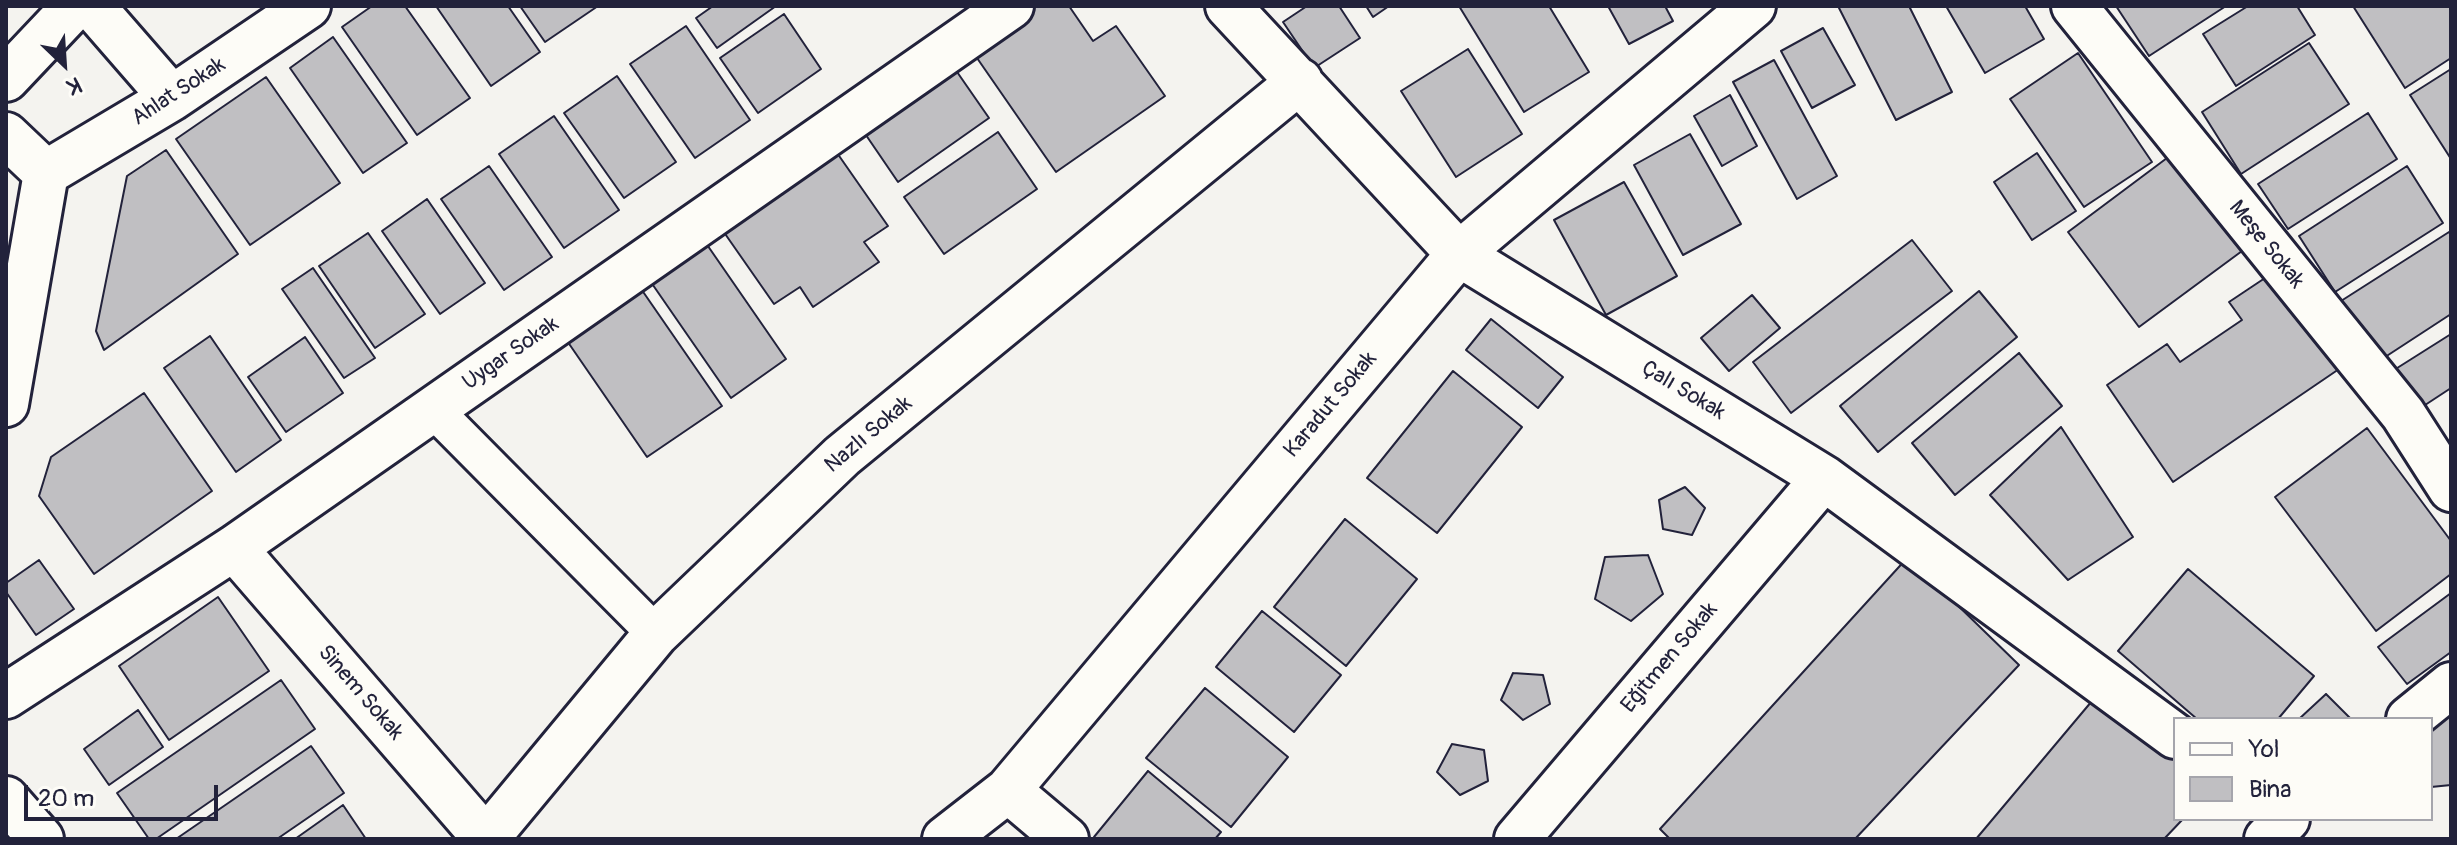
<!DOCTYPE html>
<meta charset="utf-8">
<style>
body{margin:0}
#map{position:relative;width:2457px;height:845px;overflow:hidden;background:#f4f3ef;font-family:Pangolin,sans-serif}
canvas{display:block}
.frame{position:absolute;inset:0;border:8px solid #22223b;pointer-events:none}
.legend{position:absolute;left:2173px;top:717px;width:260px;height:104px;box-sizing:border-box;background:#fdfcf7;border:2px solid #a5a5ac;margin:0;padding:10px 14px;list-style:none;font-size:24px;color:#22223b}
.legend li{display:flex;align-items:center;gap:16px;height:40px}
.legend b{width:40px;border:2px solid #a5a5ac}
.north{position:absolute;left:24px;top:24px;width:80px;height:80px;-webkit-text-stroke:6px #fdfcf7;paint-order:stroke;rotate:155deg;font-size:22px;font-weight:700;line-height:32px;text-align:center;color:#22223b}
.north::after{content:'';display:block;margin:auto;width:28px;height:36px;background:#22223b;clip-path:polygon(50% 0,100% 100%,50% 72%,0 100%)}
.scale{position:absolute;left:24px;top:785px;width:194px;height:36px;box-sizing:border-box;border:4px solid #22223b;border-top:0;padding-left:10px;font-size:24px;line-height:28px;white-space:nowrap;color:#22223b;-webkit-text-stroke:6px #fdfcf7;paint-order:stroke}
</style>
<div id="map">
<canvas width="2457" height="845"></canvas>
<div class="frame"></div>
<ul class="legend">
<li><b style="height:10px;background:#fdfcf7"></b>Yol</li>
<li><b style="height:22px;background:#c0bfc2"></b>Bina</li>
</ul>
<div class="north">K</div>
<div class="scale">20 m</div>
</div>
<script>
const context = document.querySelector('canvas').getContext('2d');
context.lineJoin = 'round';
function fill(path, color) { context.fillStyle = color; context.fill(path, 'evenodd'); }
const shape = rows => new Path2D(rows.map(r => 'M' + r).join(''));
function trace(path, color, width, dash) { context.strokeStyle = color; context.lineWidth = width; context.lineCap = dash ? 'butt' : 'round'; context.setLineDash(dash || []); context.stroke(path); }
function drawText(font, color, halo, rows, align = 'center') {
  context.font = font + ' Pangolin,sans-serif'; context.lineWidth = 7; context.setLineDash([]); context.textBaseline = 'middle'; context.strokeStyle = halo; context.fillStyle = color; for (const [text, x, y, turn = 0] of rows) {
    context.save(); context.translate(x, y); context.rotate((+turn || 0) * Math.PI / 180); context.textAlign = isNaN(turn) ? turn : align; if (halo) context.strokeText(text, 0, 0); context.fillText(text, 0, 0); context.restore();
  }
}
const building = shape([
 [372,6,405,6,470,98,417,135,342,27,372,6],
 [436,6,508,6,540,52,491,86,436,6],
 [520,6,598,6,545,42,520,6],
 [713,6,776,6,717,48,696,18,713,6],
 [1023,6,1069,6,1093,41,1116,26,1165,96,1056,172,968,45,1023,6],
 [1307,6,1339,6,1360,38,1314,68,1283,22,1307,6],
 [1366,6,1389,6,1373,17,1366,6],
 [1459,6,1549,6,1589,72,1524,112,1459,6],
 [1608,6,1665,6,1673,21,1629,44,1608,6],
 [1838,6,1909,6,1952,92,1896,120,1838,6],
 [1946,6,2025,6,2044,39,1985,73,1946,6],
 [2116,6,2226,6,2149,56,2116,6],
 [2248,6,2297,6,2315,35,2236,86,2203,34,2248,6],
 [2353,6,2451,6,2451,58,2405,88,2353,6],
 [784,14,821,69,758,113,720,58,784,14],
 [686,26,750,120,695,158,630,64,686,26],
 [1823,28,1855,85,1812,108,1781,51,1823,28],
 [333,37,407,143,363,173,290,68,333,37],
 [2309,43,2349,104,2241,174,2202,112,2309,43],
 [1468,49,1522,134,1456,177,1401,91,1468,49],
 [2078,53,2152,162,2084,207,2010,99,2078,53],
 [946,56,989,118,898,182,855,119,946,56],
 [1774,60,1837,176,1797,199,1733,82,1774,60],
 [2451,69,2451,159,2410,95,2451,69],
 [617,76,676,162,624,198,564,113,617,76],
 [266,77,340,183,250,245,176,139,266,77],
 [1730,95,1757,146,1722,166,1694,116,1730,95],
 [2368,113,2397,159,2288,229,2258,184,2368,113],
 [554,116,619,210,564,248,499,154,554,116],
 [998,132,1037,189,944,254,904,197,998,132],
 [1690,134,1741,224,1683,255,1634,165,1690,134],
 [828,140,888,226,864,242,879,262,813,307,800,287,774,304,714,218,828,140],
 [166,150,238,254,104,350,96,331,127,176,166,150],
 [2037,153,2076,211,2032,240,1994,182,2037,153],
 [2171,155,2242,251,2139,327,2068,232,2171,155],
 [489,166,552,257,504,290,441,199,489,166],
 [2407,166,2443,223,2335,292,2299,236,2407,166],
 [1624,182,1677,276,1606,315,1554,220,1624,182],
 [427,199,485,283,440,314,382,231,427,199],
 [2449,232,2451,235,2451,314,2379,361,2341,301,2449,232],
 [368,233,425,314,375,348,319,266,368,233],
 [701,236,786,359,731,398,646,275,701,236],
 [1912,240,1952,291,1791,413,1753,362,1912,240],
 [313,268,375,358,344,378,282,289,313,268],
 [2277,270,2342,367,2173,482,2107,385,2167,344,2180,362,2242,320,2229,302,2277,270],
 [637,283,722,406,647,457,563,335,637,283],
 [1979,291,2017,337,1878,452,1840,406,1979,291],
 [1752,295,1780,328,1729,371,1701,338,1752,295],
 [1491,319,1563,377,1538,408,1466,350,1491,319],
 [2451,334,2451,388,2419,409,2394,370,2451,334],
 [210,336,281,440,236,472,164,368,210,336],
 [305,337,343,393,286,432,248,377,305,337],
 [2019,353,2062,406,1955,495,1912,443,2019,353],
 [1453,371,1522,427,1437,533,1367,478,1453,371],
 [144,393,212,491,94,574,39,496,51,457,144,393],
 [2061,427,2133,537,2068,580,1990,495,2061,427],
 [2367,428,2451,541,2451,574,2376,631,2275,497,2367,428],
 [1685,487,1705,508,1692,535,1663,529,1659,500,1685,487],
 [1345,519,1417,579,1346,666,1274,607,1345,519],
 [1648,555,1663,594,1631,621,1595,599,1605,557,1648,555],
 [1908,557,2019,665,1855,839,1670,839,1660,829,1908,557],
 [39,560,74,609,36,635,6,592,6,583,39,560],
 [2188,569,2314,676,2278,719,2197,719,2118,651,2188,569],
 [2451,593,2451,652,2407,684,2378,647,2451,593],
 [218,597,269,671,169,740,119,666,218,597],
 [1262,611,1341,675,1294,732,1216,667,1262,611],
 [1513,673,1543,675,1550,704,1523,720,1501,700,1513,673],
 [281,680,315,729,156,839,149,839,117,793,281,680],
 [1205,688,1288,757,1231,827,1146,758,1205,688],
 [2326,694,2351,719,2299,719,2326,694],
 [2097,695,2175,757,2175,819,2183,819,2164,839,1976,839,2097,695],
 [138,710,163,747,109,785,84,749,138,710],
 [2448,713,2451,716,2451,785,2431,787,2431,725,2448,713],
 [1452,744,1484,750,1488,781,1460,795,1437,772,1452,744],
 [311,746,344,793,277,839,176,839,311,746],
 [1148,771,1221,832,1215,839,1097,839,1094,837,1148,771],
 [343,805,366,839,295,839,343,805]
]);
fill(building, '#c0bfc2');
trace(building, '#22223b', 2);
const lane = shape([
 [433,409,656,634]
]);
const street = shape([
 [92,6,172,98],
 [1228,6,1459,254,1824,478,2175,736],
 [2074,6,2403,414,2451,489],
 [6,135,46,173],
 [46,173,172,98,308,6],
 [6,404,46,173],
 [234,548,486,839],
 [6,696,234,548,1011,6],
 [2409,719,2451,685],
 [1008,790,1066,839],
 [6,799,41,839],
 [486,839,656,634,842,456,1300,81],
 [945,839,1008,790,1459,254,1753,6],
 [1517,839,1824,478],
 [2267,839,2287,819]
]);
const secondary = shape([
 [6,79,75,6]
]);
trace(lane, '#22223b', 42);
trace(street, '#22223b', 50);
trace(secondary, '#22223b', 50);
trace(lane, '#fdfcf7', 36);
trace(street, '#fdfcf7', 44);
trace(secondary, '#fdfcf7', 44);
drawText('22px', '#22223b', '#fdfcf7', [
 ["Ahlat Sokak",179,92,-33],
 ["Meşe Sokak",2266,245,51],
 ["Uygar Sokak",511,354,-35],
 ["Çalı Sokak",1683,391,31],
 ["Karadut Sokak",1331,405,-50],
 ["Nazlı Sokak",869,435,-40],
 ["Eğitmen Sokak",1670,658,-50],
 ["Sinem Sokak",360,693,49]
]);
</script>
